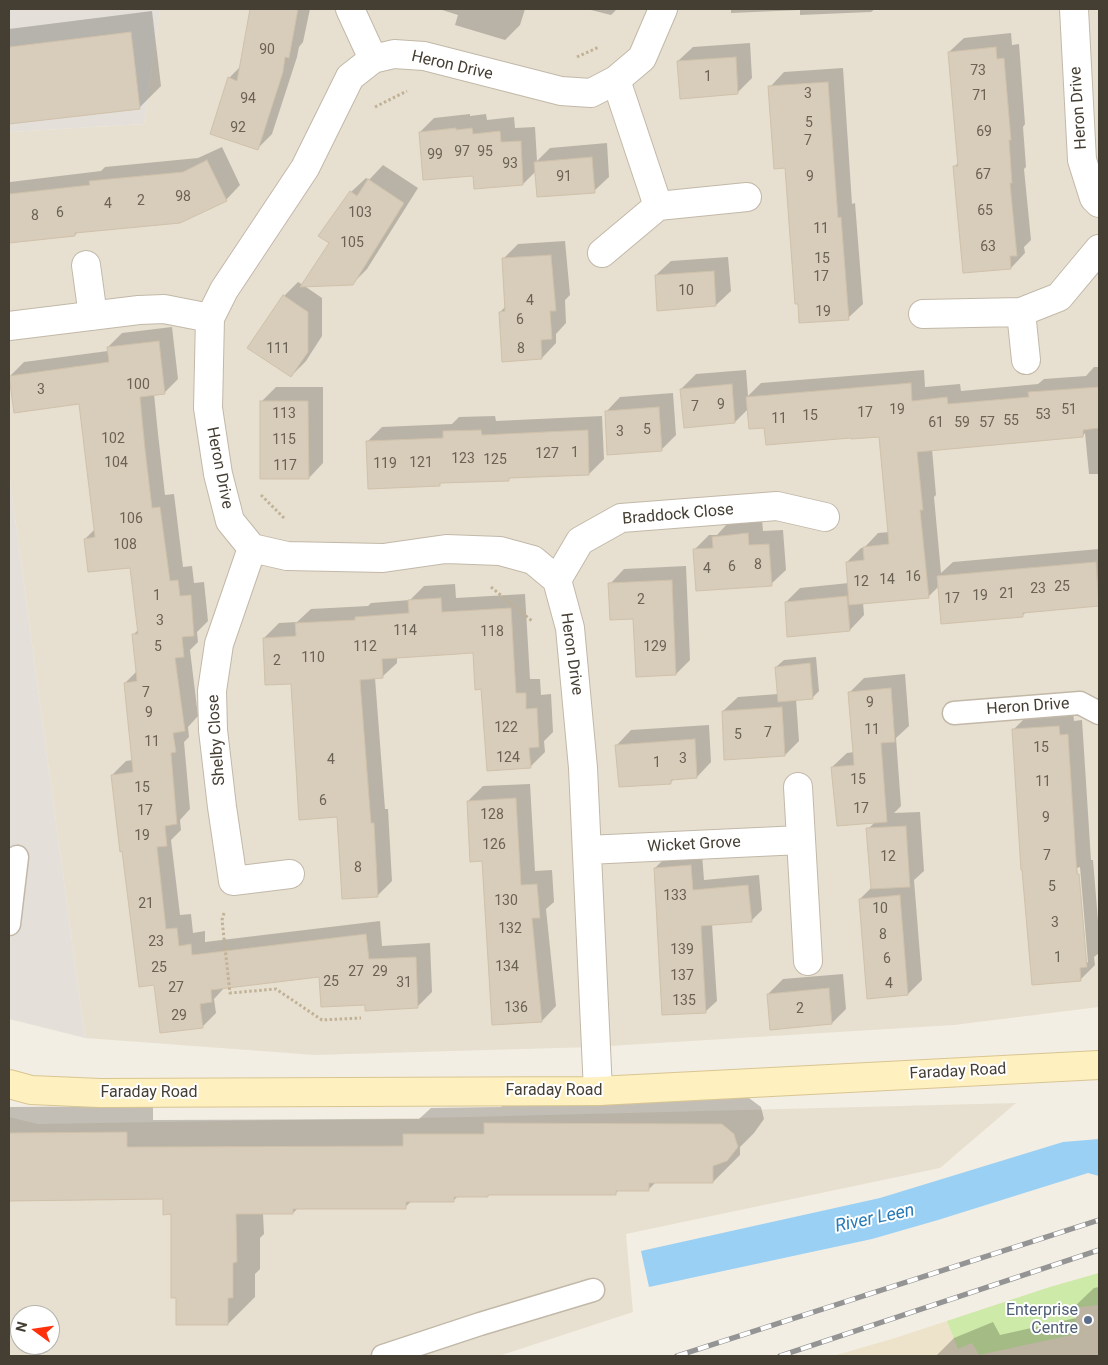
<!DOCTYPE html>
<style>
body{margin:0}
#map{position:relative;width:1108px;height:1365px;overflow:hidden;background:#f3eee3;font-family:Roboto,sans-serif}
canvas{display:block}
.frame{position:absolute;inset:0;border:10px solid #453e33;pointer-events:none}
.north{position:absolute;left:10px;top:1305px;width:50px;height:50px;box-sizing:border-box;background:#fff;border:1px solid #b5b2ad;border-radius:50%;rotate:284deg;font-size:14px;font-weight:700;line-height:20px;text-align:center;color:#453e33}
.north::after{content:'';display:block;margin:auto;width:18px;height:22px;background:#ff310d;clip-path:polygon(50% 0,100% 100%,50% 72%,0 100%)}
</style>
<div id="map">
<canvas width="1108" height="1365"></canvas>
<div class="frame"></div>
<div class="north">N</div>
</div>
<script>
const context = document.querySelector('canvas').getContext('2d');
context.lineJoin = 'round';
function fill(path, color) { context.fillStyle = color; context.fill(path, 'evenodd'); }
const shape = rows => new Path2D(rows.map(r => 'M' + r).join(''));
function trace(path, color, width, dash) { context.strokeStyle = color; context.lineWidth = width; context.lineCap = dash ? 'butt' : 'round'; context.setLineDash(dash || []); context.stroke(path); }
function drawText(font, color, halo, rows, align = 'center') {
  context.font = font + ' Roboto,sans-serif'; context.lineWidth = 4; context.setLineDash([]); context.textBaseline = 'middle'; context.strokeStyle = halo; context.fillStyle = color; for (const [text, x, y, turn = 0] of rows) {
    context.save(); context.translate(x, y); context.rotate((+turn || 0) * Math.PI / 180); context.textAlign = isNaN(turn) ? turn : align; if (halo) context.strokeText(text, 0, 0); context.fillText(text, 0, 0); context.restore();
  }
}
fill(shape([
 [160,9,1099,9,1099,1007,954,1025,593,1047,315,1055,85,1038,9,473,9,132,144,124],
 [1016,1103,940,1168,626,1234,633,1312,499,1356,9,1356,9,1117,38,1124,468,1117],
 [20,1315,50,1315,50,1345,20,1345]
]), '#e7e0d0');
fill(shape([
 [9,9,160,9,144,124,9,132],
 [9,473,85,1038,9,1019]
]), '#e4dfd8');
fill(shape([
 [1099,1273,1099,1356,833,1356,895,1338,1050,1287]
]), '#ede3cb');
fill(shape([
 [1099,1273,1099,1305,1071,1308,1081,1333,979,1355,972,1343,958,1349,947,1321,1050,1287]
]), '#cdeaa8');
fill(shape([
 [1099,1139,1099,1176,1088,1173,938,1220,872,1239,649,1287,641,1251,880,1198,1063,1142]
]), '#9ad0f4');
fill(shape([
 [251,9,310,9,303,42,299,47,297,57,272,134,258,148,229,78,241,66],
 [439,9,525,9,520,25,505,40,455,25,458,15],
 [587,9,617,9,611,15],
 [731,9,875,9,871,12,800,15,800,10,731,13],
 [152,11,161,86,140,107,9,123,9,29],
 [1011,33,1012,45,1019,44,1025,124,1023,127,1026,167,1024,169,1031,240,1024,247,1025,253,1011,268,954,167,959,162,949,52,964,38],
 [750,43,752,78,737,93,678,61,693,47],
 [843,68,852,204,855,203,863,304,848,318,786,167,770,87,784,72],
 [470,114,470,116,486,114,487,120,514,117,515,128,535,127,537,161,550,148,607,143,609,177,594,191,536,171,523,184,474,174,420,132,434,118],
 [222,147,240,185,226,200,79,231,75,235,9,242,10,182,101,171,105,167,198,158],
 [383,165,418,188,367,269,352,284,303,285,322,298,322,336,306,361,291,376,284,296,298,282,303,285,331,242,351,192,366,178,369,180],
 [565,241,570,295,565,300,566,323,556,334,556,343,542,358,500,312,506,306,503,259,518,244],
 [728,257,731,291,716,305,656,275,671,261],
 [172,327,178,379,164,393,154,394,158,434,165,495,174,494,183,567,192,566,194,583,204,582,208,621,197,632,198,642,190,650,198,716,188,727,189,737,184,742,190,809,180,820,181,830,171,840,180,915,191,914,193,933,205,931,205,942,380,921,382,946,430,943,432,992,418,1006,366,1004,321,976,225,987,214,999,216,1013,202,1027,156,984,112,775,126,761,133,760,125,683,137,671,133,635,138,630,131,567,85,539,95,529,80,403,10,376,24,362,108,351,108,347,122,333],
 [1094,367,1099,367,1099,474,1089,474,1085,433,1083,436,932,449,936,495,934,497,941,573,953,562,1099,549,1099,605,1027,611,1022,616,939,586,928,597,863,602,864,615,850,630,786,602,800,588,849,583,847,562,861,548,864,548,878,533,889,532,880,435,765,426,748,409,735,422,681,389,696,374,746,370,748,396,761,383,924,370,925,387,960,384,961,391,1038,384,1044,379,1086,376],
 [276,387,323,387,323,463,309,478,261,402],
 [673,393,676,435,662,449,606,412,620,397],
 [495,416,496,421,602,416,604,459,589,474,511,477,508,480,442,482,439,484,367,442,382,427,452,424,459,417],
 [762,519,763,531,783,530,786,570,771,584,694,550,709,535,717,535,728,523],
 [686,566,690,660,676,674,610,584,624,569],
 [455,584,456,598,525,594,530,679,540,679,541,695,551,694,553,732,544,741,545,752,530,767,482,688,474,651,397,656,397,663,382,677,375,678,385,809,388,809,392,881,377,896,339,816,292,682,264,638,279,623,297,622,311,609,368,606,371,603,410,600,424,586],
 [816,657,819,691,812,698,796,699,799,741,785,755,723,711,738,697,778,694,776,667,784,660],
 [905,674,909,726,896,738,901,806,894,813,920,812,924,871,914,880,922,980,908,994,860,899,872,887,868,829,875,822,832,767,847,753,854,752,849,693,864,678],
 [1073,712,1074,721,1082,720,1091,860,1093,860,1099,933,1099,953,1094,957,1095,965,1080,980,1013,730,1028,715],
 [1080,867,1088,962,1085,964,1077,868],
 [709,725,711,762,697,777,674,779,670,783,617,745,631,730],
 [530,784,535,871,552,870,554,902,546,909,556,1006,542,1021,468,801,483,786],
 [702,854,704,880,759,875,762,910,751,921,712,924,717,1001,706,1011,655,868,666,857],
 [843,974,846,1009,832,1023,768,994,783,979],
 [512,1097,749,1098,761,1107,764,1119,754,1133,740,1147,740,1155,713,1182,656,1182,649,1189,620,1189,616,1193,490,1194,488,1196,458,1196,453,1201,412,1201,405,1207,298,1208,293,1213,263,1213,264,1234,260,1238,260,1269,255,1274,255,1297,228,1324,164,1197,9,1199,9,1107,153,1106,153,1120,419,1119,431,1108,501,1107],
 [1099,1287,1099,1356,932,1356,937,1355,954,1338,993,1322,1000,1335,1076,1318,1073,1308,1094,1288]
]), '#0003');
const building = shape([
 [250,9,298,9,289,58,285,57,283,72,258,150,210,134,228,77,237,81,250,9],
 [131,32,140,109,9,124,9,47,131,32],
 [996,47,997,59,1004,58,1011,140,1009,140,1012,183,1010,183,1017,256,1010,256,1011,269,963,273,953,166,958,166,948,52,996,47],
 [736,57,738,94,680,99,677,61,736,57],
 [828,82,838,218,841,217,849,320,799,323,798,304,795,304,785,168,774,169,768,86,828,82],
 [456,128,456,130,472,128,473,134,500,131,501,142,521,141,523,185,474,189,473,176,423,180,419,132,456,128],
 [592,157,595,193,537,197,534,162,592,157],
 [207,160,227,201,180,223,75,233,75,236,9,243,9,194,90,185,89,181,183,172,207,160],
 [368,179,404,203,353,285,300,287,329,243,318,236,350,191,357,196,368,179],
 [551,255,556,311,550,311,552,339,541,340,542,359,502,362,499,312,505,311,502,258,551,255],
 [714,271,716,306,657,311,655,275,714,271],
 [283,295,308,312,308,352,291,377,247,348,283,295],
 [159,341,165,394,140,397,145,449,152,508,160,507,170,581,178,580,180,596,191,595,194,636,182,637,184,657,175,658,185,731,173,733,176,752,171,753,177,824,165,826,167,846,157,847,166,929,177,928,179,946,191,944,192,955,366,934,369,959,416,957,418,1008,365,1011,365,1005,321,1007,319,977,211,990,212,1002,200,1004,203,1028,160,1033,154,985,139,987,122,851,120,852,111,775,133,772,124,683,137,681,132,634,138,634,130,568,88,572,84,539,95,537,79,404,14,413,9,376,109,362,107,347,159,341],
 [911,383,912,401,947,397,948,404,1029,397,1028,392,1099,387,1099,428,1083,430,1083,437,917,452,923,510,920,510,929,598,849,605,846,562,864,560,863,547,889,544,879,437,851,439,851,438,766,445,764,428,749,429,746,397,911,383],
 [732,384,735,423,684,428,680,389,732,384],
 [260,401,308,401,309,479,260,479,260,401],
 [659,407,662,451,607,455,605,411,659,407],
 [481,430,482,435,588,430,589,475,509,478,509,481,440,483,440,486,368,489,366,441,443,438,443,431,481,430],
 [748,533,749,545,769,544,772,586,696,591,693,549,713,548,712,537,748,533],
 [1096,562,1099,606,1023,613,1023,617,941,624,937,576,1096,562],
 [672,580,676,675,636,677,633,619,610,620,608,583,672,580],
 [847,596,850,631,787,637,785,602,847,596],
 [441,598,442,612,511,608,516,693,526,693,526,709,537,708,539,747,529,748,531,768,487,771,481,689,475,690,473,653,382,659,383,678,360,680,371,823,374,823,378,897,342,899,337,817,299,820,291,684,265,685,263,638,296,636,295,623,355,620,355,617,409,613,408,600,441,598],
 [810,663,813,699,778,702,775,667,810,663],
 [891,688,895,742,881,743,887,822,837,826,831,767,854,765,848,692,891,688],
 [782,707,785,756,724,760,722,711,782,707],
 [1059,726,1060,735,1068,734,1077,874,1079,874,1087,967,1080,968,1081,981,1032,985,1022,870,1021,870,1012,729,1059,726],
 [695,739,697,778,671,780,671,784,619,787,615,745,695,739],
 [516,798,521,885,537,884,540,918,532,918,542,1022,492,1025,482,861,470,862,467,801,516,798],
 [906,826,910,887,871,889,866,828,906,826],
 [691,865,693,890,748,885,752,922,701,926,706,1013,662,1015,654,868,691,865],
 [900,895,908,995,867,999,859,899,900,895],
 [829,988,832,1024,770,1030,767,994,829,988],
 [484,1123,722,1124,734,1134,738,1147,727,1161,713,1166,713,1183,649,1183,649,1191,616,1191,616,1195,488,1195,488,1197,454,1197,454,1202,406,1202,406,1209,293,1209,293,1214,236,1214,237,1262,233,1263,233,1298,228,1298,228,1325,176,1325,176,1298,171,1298,171,1214,163,1215,163,1199,9,1201,9,1133,127,1132,127,1147,403,1146,403,1134,484,1134,484,1123]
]);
fill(building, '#d8ccba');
trace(building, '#d0c1aa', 1);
const lane = shape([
 [954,713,1080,703,1099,713],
 [9,924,17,857],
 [383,1356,480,1324,593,1290]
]);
const street = shape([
 [350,9,373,59],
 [1074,9,1082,160,1094,198,1099,203],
 [616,80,658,206],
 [602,253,658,206,747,197],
 [86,265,93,316],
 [1021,312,1026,360],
 [923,314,1021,312,1059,297,1099,249],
 [9,326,139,310,164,309,210,318],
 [252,548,219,644,212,691,213,730,222,807,233,881,290,874],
 [557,580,580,541,621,518,777,506,825,517],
 [798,787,808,961],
 [587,850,801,840],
 [598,1091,583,768,570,628,557,580,533,560,500,551,446,549,383,558,287,556,252,548,230,521,218,474,208,408,210,318,224,290,305,168,350,77,373,59,394,54,424,56,561,91,591,93,616,80,642,58,663,9]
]);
const secondary = shape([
 [9,1084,31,1090,100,1093,598,1091,1099,1065]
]);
trace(lane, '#c2b8a8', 25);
trace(street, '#c2b8a8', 30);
trace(secondary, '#d9c591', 30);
trace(shape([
 [577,57,599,47],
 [375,107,407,91],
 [261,495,285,519],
 [491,587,532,621],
 [224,913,222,920,230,993,276,989,322,1020,361,1018]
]), '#c1b195', 3, [2.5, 2.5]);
trace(lane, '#fff', 22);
trace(street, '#fff', 28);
trace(secondary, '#fff0c0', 28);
const rail = shape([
 [677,1356,1099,1220],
 [780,1356,1099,1250]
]);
trace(rail, '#949494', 5.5);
trace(rail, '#fff', 4, [11]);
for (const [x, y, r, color] of [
 [1088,1320,5,"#5c6f8a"]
]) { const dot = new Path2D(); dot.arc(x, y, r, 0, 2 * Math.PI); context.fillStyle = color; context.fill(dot); trace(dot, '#fff', 2); }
drawText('14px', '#6a6255', null, [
 ["90",267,50],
 ["73",978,71],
 ["1",708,77],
 ["3",808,94],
 ["71",980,96],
 ["94",248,99],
 ["5",809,123],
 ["92",238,128],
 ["69",984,132],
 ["7",808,141],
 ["97",462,152],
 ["95",485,152],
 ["99",435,155],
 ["93",510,164],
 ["67",983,175],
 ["91",564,177],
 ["9",810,177],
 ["98",183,197],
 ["2",141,201],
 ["4",108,204],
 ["65",985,211],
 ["6",60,213],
 ["103",360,213],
 ["8",35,216],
 ["11",821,229],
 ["105",352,243],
 ["63",988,247],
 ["15",822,259],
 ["17",821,277],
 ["10",686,291],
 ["4",530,301],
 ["19",823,312],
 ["6",520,320],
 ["111",278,349],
 ["8",521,349],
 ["100",138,385],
 ["3",41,390],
 ["9",721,405],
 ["7",695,407],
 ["19",897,410],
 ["51",1069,410],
 ["17",865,413],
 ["113",284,414],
 ["53",1043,415],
 ["15",810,416],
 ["11",779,419],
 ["55",1011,421],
 ["61",936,423],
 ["59",962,423],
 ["57",987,423],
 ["5",647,430],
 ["3",620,432],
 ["102",113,439],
 ["115",284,440],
 ["1",575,453],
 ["127",547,454],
 ["123",463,459],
 ["125",495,460],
 ["104",116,463],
 ["121",421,463],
 ["119",385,464],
 ["117",285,466],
 ["106",131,519],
 ["108",125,545],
 ["8",758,565],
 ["6",732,567],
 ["4",707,569],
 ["16",913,577],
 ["14",887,580],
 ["12",861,582],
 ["25",1062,587],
 ["23",1038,589],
 ["21",1007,594],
 ["1",157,596],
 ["19",980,596],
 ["17",952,599],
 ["2",641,600],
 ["3",160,621],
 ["114",405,631],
 ["118",492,632],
 ["5",158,647],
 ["112",365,647],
 ["129",655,647],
 ["110",313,658],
 ["2",277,661],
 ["7",146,693],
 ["9",870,703],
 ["9",149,713],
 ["122",506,728],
 ["11",872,730],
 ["7",768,733],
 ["5",738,735],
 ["11",152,742],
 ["15",1041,748],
 ["124",508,758],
 ["3",683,759],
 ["4",331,760],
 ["1",657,763],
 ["15",858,780],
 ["11",1043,782],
 ["15",142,788],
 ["6",323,801],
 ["17",861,809],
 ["17",145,811],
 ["128",492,815],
 ["9",1046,818],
 ["19",142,836],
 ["126",494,845],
 ["7",1047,856],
 ["12",888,857],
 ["8",358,868],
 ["5",1052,887],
 ["133",675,896],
 ["130",506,901],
 ["21",146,904],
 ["10",880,909],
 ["3",1055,923],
 ["132",510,929],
 ["8",883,935],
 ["23",156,942],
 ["139",682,950],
 ["1",1058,958],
 ["6",887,959],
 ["134",507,967],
 ["25",159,968],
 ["27",356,972],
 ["29",380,972],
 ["137",682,976],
 ["25",331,982],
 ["31",404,983],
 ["4",889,984],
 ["27",176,988],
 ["135",684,1001],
 ["136",516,1008],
 ["2",800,1009],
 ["29",179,1016]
]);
drawText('16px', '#453e33', '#fff', [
 ["Heron Drive",452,66,13],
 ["Heron Drive",1079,108,-94],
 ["Heron Drive",219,468,79],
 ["Braddock Close",678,515,-5],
 ["Heron Drive",571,654,82],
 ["Heron Drive",1028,707,-4],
 ["Shelby Close",217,740,-94],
 ["Wicket Grove",694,845,-3],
 ["Faraday Road",958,1072,-3],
 ["Faraday Road",554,1091],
 ["Faraday Road",149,1093]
]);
drawText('16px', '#4e5e75', '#fff', [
 ["Enterprise",1078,1311],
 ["Centre",1078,1329]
], 'right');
drawText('italic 18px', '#267ab7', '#fff', [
 ["River Leen",875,1219,-12]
]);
</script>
